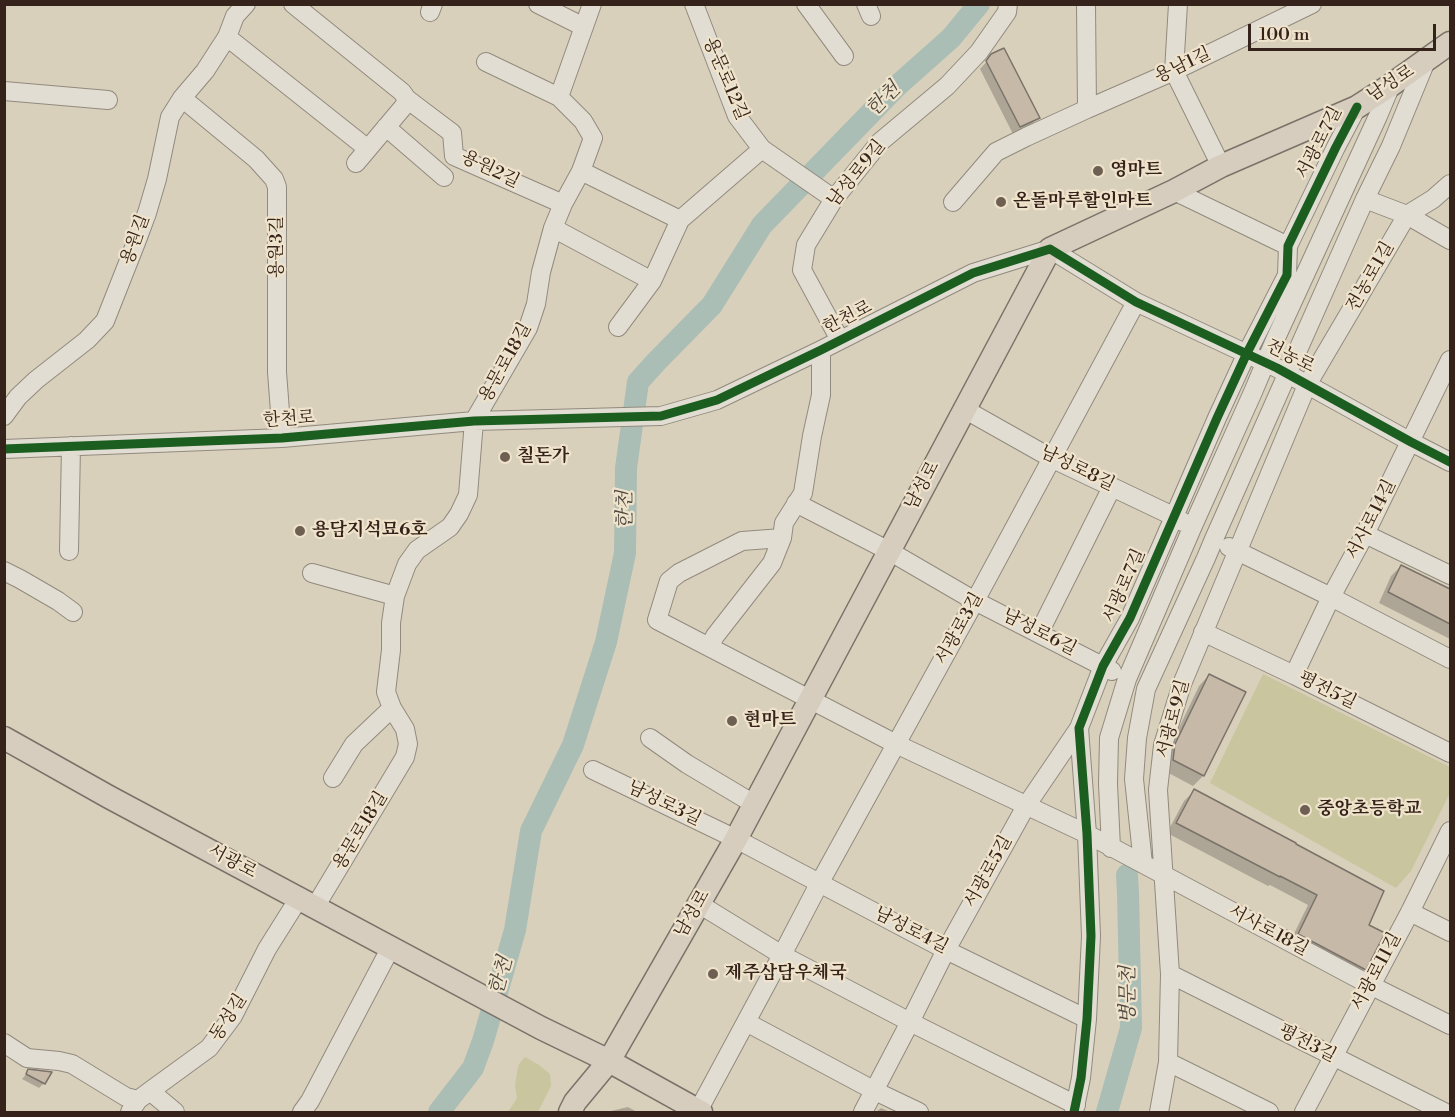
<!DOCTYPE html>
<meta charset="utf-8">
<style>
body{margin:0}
#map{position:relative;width:1455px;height:1117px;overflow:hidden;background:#d9d0bc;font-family:"Libre Bodoni",serif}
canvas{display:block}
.frame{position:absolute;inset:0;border:6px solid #35221a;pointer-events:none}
.scale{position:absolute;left:1248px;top:24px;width:188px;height:27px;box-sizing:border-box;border:3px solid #35221a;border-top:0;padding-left:8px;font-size:18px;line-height:21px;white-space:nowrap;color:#35221a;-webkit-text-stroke:4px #efe4cb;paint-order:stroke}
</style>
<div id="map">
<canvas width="1455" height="1117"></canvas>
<div class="frame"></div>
<div class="scale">100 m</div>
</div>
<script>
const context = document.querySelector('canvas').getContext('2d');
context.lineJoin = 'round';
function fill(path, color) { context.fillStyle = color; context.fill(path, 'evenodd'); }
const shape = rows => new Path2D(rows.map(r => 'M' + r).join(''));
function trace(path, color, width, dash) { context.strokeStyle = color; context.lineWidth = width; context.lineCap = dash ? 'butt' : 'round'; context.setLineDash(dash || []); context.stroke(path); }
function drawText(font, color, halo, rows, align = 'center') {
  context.font = font + ' "Libre Bodoni","Noto Serif KR",serif'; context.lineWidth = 4.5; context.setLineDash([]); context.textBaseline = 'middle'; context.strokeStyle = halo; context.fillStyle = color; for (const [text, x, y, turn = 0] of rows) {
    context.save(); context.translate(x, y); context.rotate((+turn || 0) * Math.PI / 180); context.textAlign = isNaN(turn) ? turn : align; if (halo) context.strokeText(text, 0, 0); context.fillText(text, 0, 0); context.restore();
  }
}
fill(shape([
 [1263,674,1450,767,1450,793,1411,871,1396,888,1210,783],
 [525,1057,539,1065,550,1074,551,1086,538,1112,508,1112,517,1098,515,1086,517,1072,519,1064]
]), '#c8c59f');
fill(shape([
 [992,56,1038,117,1031,125,1013,134,980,69],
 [1401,566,1450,591,1450,639,1379,603,1391,576],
 [1209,675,1203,776,1193,786,1163,770,1166,755,1199,686],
 [1194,791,1367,926,1364,969,1354,979,1289,944,1308,905,1270,885,1268,886,1167,833,1184,801],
 [29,1071,44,1083,39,1088,22,1079],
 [628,1107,637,1112,609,1112,611,1111],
 [881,1108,890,1112,876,1112]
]), '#0003');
trace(shape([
 [439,1112,473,1068,483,1041,515,930,531,831,573,745,606,642,625,553,626,468,638,382,657,361,712,305,762,225,897,86,951,38,979,4],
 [1107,1112,1131,1028,1128,893,1127,875]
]), '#abbeb5', 22);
const building = shape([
 [1004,48,1040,118,1020,127,986,61,991,54,1004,48],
 [1401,565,1450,589,1450,624,1388,592,1401,565],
 [1209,674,1246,692,1204,776,1173,760,1175,744,1209,674],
 [1194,789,1296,843,1296,844,1384,891,1369,925,1385,933,1366,970,1298,934,1317,895,1280,876,1280,877,1176,823,1194,789],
 [28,1069,52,1072,45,1084,26,1074,28,1069]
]);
fill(building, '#c7b9a8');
trace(building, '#7a7268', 1.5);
const minor = shape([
 [293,4,402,92,407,99,404,106,356,163],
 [538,4,584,27],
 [694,4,737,116,762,149,834,199],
 [806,4,844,56],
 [866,4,871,16],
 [1086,4,1087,109,1174,71,1312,4],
 [1178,4,1174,71,1221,166],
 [430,12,433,4],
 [227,37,368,149],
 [486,62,559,97],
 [4,91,108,100],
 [182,98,256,159,274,179,277,187,277,372,282,438],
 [407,99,452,133,454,156,563,204],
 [386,127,444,177],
 [581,171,680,220],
 [1174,191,1288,246],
 [1365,199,1407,215,1450,240],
 [953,202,996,152,1026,137,1087,109],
 [553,228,652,281],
 [618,327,652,281,680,220,762,149],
 [840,340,802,270,806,245,834,199,880,142,947,86,979,52,1007,12,1008,4],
 [964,409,1051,458,1173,516,1183,522],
 [4,416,18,397,36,380,87,340,105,321,137,240,147,213,157,179,170,117,182,98,205,71,227,37,235,16,246,4],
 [4,449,282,438,474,421,661,416,717,400,821,350,973,273,1050,249,1136,302,1277,368,1411,442,1450,462],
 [796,503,889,551,975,601,1112,671],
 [1365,534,1450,575],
 [782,538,742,541,679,573,669,581,657,620,896,744,1087,834,1370,985,1450,1025],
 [1229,547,1331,597,1450,659],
 [69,551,71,446],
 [4,571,20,579,58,601,73,612],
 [312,573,395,596],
 [1203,632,1294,675,1450,753],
 [1039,633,1112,487],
 [710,646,715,636,772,563,782,538,784,523,803,493,812,436,821,395,821,350],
 [1294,675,1331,597,1365,534,1450,360],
 [650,738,687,764,754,804],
 [593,770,736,839,946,950,1087,1019],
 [333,778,354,744,392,708],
 [1111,848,1108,784,1109,738,1127,679,1192,528,1253,392,1275,340,1378,116,1391,85],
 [1143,864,1134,779,1137,738,1146,689,1206,558,1214,539,1365,199,1391,146,1426,61],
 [699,904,782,955,910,1022,1076,1105],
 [315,907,405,757,408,744,405,729,392,708,386,692,391,650,391,623,395,596,407,564,417,550,450,527,459,514,468,495,474,421,528,328,536,304,541,272,553,228,563,204,581,171,593,138,583,121,559,97,592,4],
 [1410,912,1450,932],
 [1170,974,1444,1112],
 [746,1022,875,1091,919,1112],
 [4,1043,27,1058,59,1061,72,1064,126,1097,138,1100],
 [1168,1062,1269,1112],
 [150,1091,175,1112],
 [698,1111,782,955,819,884,975,601,1136,302],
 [130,1112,138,1100,150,1091,209,1048,233,1016,267,949,299,898],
 [302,1112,310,1101,391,947],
 [863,1112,910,1022,946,950,1026,806,1079,728],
 [1074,1112,1081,1078,1087,1019,1091,936,1087,834,1079,728,1103,666,1130,618,1217,418,1247,353,1287,275,1288,246,1336,147,1357,107],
 [1159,1112,1168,1062,1170,974,1158,790,1163,745,1182,684,1307,385,1407,215,1433,199,1450,184],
 [1304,1112,1410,912,1450,831]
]);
const major = shape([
 [4,738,109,797,541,1028,609,1061,701,1112],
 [570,1112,575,1102,609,1061,736,839,1050,249,1174,191,1221,166,1357,107,1391,85,1450,43]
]);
trace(minor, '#918a7d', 20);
trace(major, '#7a7268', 25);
trace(minor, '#e2ddd3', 18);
trace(major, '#d6cdbf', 22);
trace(shape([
 [4,449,282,438,474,421,661,416,717,400,821,350,973,273,1050,249,1136,302,1277,368,1411,442,1450,462],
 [1074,1112,1081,1078,1087,1019,1091,936,1087,834,1079,728,1103,666,1130,618,1217,418,1247,353,1287,275,1288,246,1336,147,1357,107]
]), '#1b5e20', 9);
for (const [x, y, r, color] of [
 [1098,171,6,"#6e5f53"],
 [1001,202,6,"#6e5f53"],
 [505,457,6,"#6e5f53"],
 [300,531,6,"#6e5f53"],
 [732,721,6,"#6e5f53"],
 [1305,810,6,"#6e5f53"],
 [713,974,6,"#6e5f53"]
]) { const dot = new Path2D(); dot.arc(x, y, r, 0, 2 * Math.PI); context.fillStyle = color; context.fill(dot); trace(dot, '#efe4cb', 2); }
drawText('18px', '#35221a', '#efe4cb', [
 ["용남1길",1183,66,-25],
 ["용문로12길",725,79,67],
 ["남성로",1391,84,-33],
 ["서광로7길",1320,143,-63],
 ["용원2길",490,170,26],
 ["남성로9길",857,174,-51],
 ["용원길",136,240,-70],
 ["용원3길",278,247,-90],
 ["전농로1길",1371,277,-60],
 ["한천로",848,318,-27],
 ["전농로",1290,357,27],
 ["용문로18길",506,363,-61],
 ["한천로",289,420,-4],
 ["남성로8길",1077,469,26],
 ["남성로",923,486,-62],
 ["서사로14길",1372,520,-63],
 ["서광로7길",1125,586,-66],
 ["서광로3길",960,629,-61],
 ["남성로6길",1039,633,27],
 ["평전5길",1327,691,26],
 ["서광로9길",1174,719,-75],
 ["남성로3길",664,804,26],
 ["용문로18길",361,831,-59],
 ["서광로",232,862,28],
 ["서광로5길",989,872,-61],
 ["남성로",693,914,-60],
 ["남성로4길",911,931,27],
 ["서사로18길",1268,931,28],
 ["서광로11길",1377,972,-62],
 ["동성길",229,1018,-57],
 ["평전3길",1307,1044,27]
]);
drawText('bold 18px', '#35221a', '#efe4cb', [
 ["영마트",1110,171],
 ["온돌마루할인마트",1013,202],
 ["칠돈가",517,457],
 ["용담지석묘6호",312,531],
 ["현마트",744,721],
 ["중앙초등학교",1317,810],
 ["제주삼담우체국",725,974]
], 'left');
drawText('italic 20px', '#4e4740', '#efe4cb', [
 ["한천",884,100,-45],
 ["한천",626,510,-90],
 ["한천",502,976,-74],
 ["병문천",1129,995,-90]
]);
</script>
